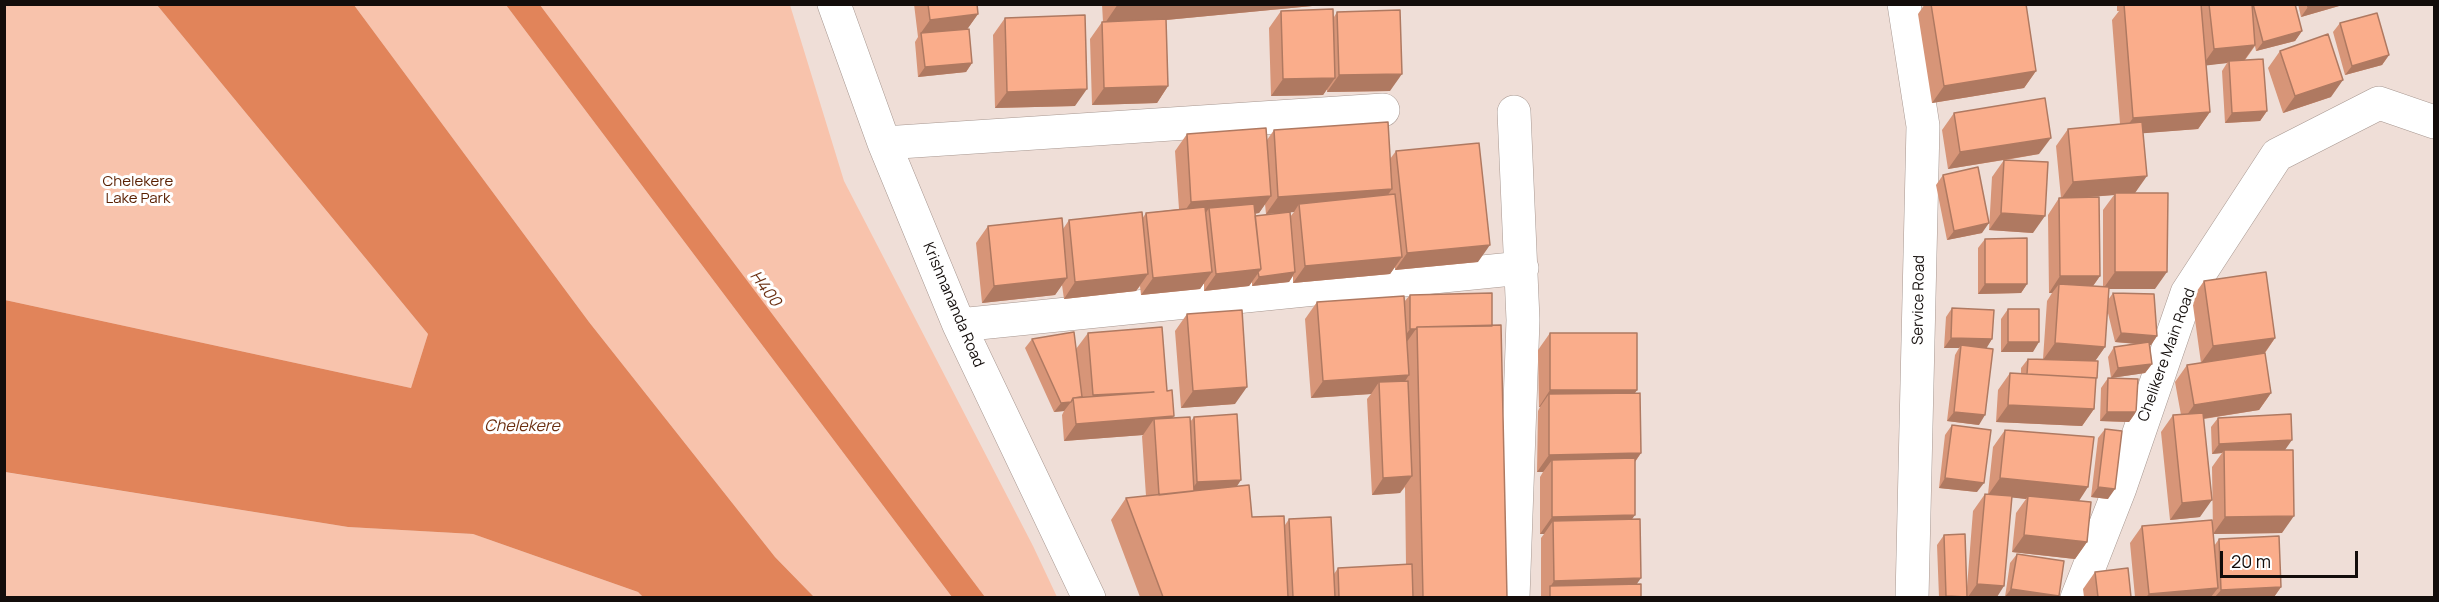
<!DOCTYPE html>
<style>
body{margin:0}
#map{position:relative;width:2439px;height:602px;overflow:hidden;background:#efded7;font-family:Manrope,sans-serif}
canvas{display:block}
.frame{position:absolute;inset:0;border:6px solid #130d0b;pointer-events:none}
.scale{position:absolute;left:2220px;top:551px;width:138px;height:27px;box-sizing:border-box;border:3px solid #130d0b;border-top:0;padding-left:8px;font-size:18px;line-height:21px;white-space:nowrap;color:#130d0b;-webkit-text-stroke:4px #fff;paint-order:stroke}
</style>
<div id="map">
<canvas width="2439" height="602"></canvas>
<div class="frame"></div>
<div class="scale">20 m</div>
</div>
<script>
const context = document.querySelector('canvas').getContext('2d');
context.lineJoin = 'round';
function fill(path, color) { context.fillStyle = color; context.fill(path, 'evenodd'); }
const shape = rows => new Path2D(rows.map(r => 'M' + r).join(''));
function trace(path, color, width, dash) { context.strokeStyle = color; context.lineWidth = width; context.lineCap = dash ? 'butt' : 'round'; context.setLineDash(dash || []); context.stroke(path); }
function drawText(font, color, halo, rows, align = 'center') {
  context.font = font + ' Manrope,sans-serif'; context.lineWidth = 6; context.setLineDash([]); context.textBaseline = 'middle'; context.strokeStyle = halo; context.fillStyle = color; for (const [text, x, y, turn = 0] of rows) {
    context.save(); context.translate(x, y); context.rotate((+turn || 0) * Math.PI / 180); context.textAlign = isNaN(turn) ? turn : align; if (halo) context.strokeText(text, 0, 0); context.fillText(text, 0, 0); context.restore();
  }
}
fill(shape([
 [5,5,157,5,428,334,411,388,5,300],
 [354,5,506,5,952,597,814,597,775,557,589,322],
 [540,5,790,5,844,181,1033,546,1057,597,985,597],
 [4,472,348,527,473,534,638,592,643,597,5,597]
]), '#f8c3ac');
fill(shape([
 [157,5,354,5,589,322,775,557,814,597,643,597,638,592,473,534,348,527,5,472,5,300,411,388,428,334],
 [506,5,540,5,985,597,952,597]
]), '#e1845a');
const minor = shape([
 [834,4,884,143,959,325,1089,598],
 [1904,4,1923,126,1912,598],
 [884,143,1383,110],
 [959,325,1522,268],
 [1513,598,1523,320,1514,112],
 [2077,598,2120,488,2187,293,2277,155,2379,103,2434,122]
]);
trace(minor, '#a79790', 34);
trace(minor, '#fff', 33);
fill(shape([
 [914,4,977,4,978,14,967,29,972,63,966,72,918,77,915,42,918,37],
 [1102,4,1333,4,1166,20,1168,86,1157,103,1092,105,1090,39,1102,22,1103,22],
 [1925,4,2026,4,2036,71,2024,88,1932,103,1918,14],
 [2117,4,2295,4,2302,31,2295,41,2256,51,2255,46,2245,60,2267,111,2260,121,2225,123,2222,71,2227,63,2206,65,2210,112,2198,129,2143,133,2135,193,2155,289,2109,289,2108,300,2113,293,2157,336,2151,345,2150,345,2152,364,2145,373,2111,378,2108,357,2114,347,2136,344,2115,342,2107,309,2105,347,2095,361,2096,379,2094,409,2082,426,1996,422,1998,390,2010,373,2021,374,2021,368,2028,359,2043,359,2047,301,2052,293,2049,293,2048,215,2059,198,2061,198,2056,146,2068,129,2120,124,2112,20,2119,11,2117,11],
 [2114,195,2103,210,2103,286,2093,286,2100,276,2079,198],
 [2298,4,2346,4,2301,17],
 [1281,11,1334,17,1337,12,1390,91,1327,92,1327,89,1323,95,1271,96,1269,28],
 [1005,18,1075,106,995,108,993,35],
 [2340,23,2389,55,2382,65,2345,75,2333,32],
 [2280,51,2331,97,2283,113,2268,68],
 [1954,113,2039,154,2006,160,2033,233,1989,230,1992,177,2004,160,1948,169,1942,130],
 [1274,130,1390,159,1396,151,1478,262,1395,270,1395,267,1390,274,1293,283,1293,276,1289,282,1252,286,1252,282,1249,286,1204,291,1204,283,1200,289,1141,295,1140,286,1136,291,1064,299,1062,285,1055,295,982,303,976,243,988,226,1063,229,1069,220,1142,219,1146,213,1179,209,1175,151,1187,134,1267,140],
 [1265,204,1266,214,1294,212,1290,217,1255,216,1255,214,1259,213],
 [1943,175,1982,233,1947,240,1936,185],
 [1985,239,2027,284,2021,293,1978,294,1978,248],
 [2204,281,2275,338,2265,353,2271,393,2259,410,2204,419,2200,517,2170,520,2161,432,2173,415,2181,415,2175,382,2187,365,2201,363,2192,298],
 [1410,295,1492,326,1507,597,1140,597,1111,520,1126,498,1146,496,1142,436,1143,435,1064,441,1062,415,1064,411,1054,412,1025,348,1032,339,1076,349,1088,333,1167,391,1172,418,1190,422,1194,417,1237,486,1252,517,1285,525,1289,519,1334,574,1338,568,1406,565,1405,487,1400,493,1372,495,1367,399,1371,394,1311,398,1305,319,1317,302,1404,302],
 [1952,308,1992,339,1986,348,1979,425,1947,421,1955,355,1959,348,1944,348,1946,317],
 [2008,309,2033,352,2001,352,2001,319],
 [1187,314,1235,404,1181,408,1175,331],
 [1550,333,1637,390,1635,393,1641,453,1635,462,1632,519,1637,584,1641,597,1541,597,1541,538,1544,534,1540,534,1540,477,1543,472,1537,472,1538,411,1540,407,1539,407,1538,350],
 [2108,378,2136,412,2129,422,2100,421,2101,388],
 [2218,418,2285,450,2282,533,2213,534,2214,546,2219,539,2281,587,2274,597,2135,597,2130,543,2142,526,2213,533,2212,467,2222,453,2212,454,2211,427],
 [1952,425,1977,492,1939,488,1945,435],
 [2105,429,2108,499,2091,497,2098,438],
 [2005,430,2078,501,2087,542,2075,559,2012,552,2016,513,2026,499,2012,497,1997,597,1939,597,1937,545,1944,535,1967,587,1973,511,1985,494,1988,494,1993,447],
 [2017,554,2059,596,2057,597,2005,597,2010,563],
 [2095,572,2131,597,2084,597,2083,589]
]), '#d79578');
fill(shape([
 [1118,4,1333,4,1103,26],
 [2317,4,2346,4,2301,17,2308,7],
 [978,14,966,31,921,33,918,37,930,20],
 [2302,31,2295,41,2256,51,2263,42],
 [2255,45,2243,62,2229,61,2227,63,2202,66,2214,49],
 [2389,55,2382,65,2345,75,2352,66],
 [972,63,966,72,918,77,925,67],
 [2036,71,2024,88,1932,103,1944,86],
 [1402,74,1390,91,1327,92,1339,75],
 [1335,78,1323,95,1271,96,1283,79],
 [2343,80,2331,97,2283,113,2295,96],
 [1168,86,1157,103,1092,105,1104,88],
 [1087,89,1075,106,995,108,1007,92],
 [2267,111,2260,121,2225,123,2232,113],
 [2210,112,2198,129,2121,135,2133,118],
 [2051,138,2039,154,1948,169,1960,152],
 [2147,176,2135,193,2115,193,2114,195,2061,199,2073,182],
 [1392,189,1380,206,1299,204,1294,212,1266,214,1278,197],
 [1271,196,1259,213,1210,217,1209,208,1203,217,1179,219,1191,202],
 [2001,213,2045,216,2033,233,1989,230],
 [1989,223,1982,233,1947,240,1954,231],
 [1490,245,1478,262,1395,270,1407,253],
 [1402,257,1390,274,1293,283,1305,266],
 [1261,269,1249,286,1204,291,1216,274],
 [1212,272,1200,289,1141,295,1153,278],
 [1295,272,1289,282,1252,286,1259,277],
 [2115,272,2167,272,2155,289,2103,289],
 [1148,274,1136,291,1064,299,1075,282],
 [2060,276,2100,276,2088,293,2059,284,2052,293,2049,293],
 [1067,278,1055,295,982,303,994,286],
 [1985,284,2027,284,2021,293,1978,294],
 [1410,329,1416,329,1404,346,1398,346],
 [2121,333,2157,336,2151,345,2115,342],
 [1951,338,1992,339,1986,349,1961,345,1959,348,1944,348],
 [2275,338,2263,355,2201,363,2213,346],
 [2008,342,2039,342,2033,352,2001,352],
 [2055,343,2105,347,2093,364,2043,360],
 [2152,364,2145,373,2111,378,2118,368],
 [1409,375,1398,392,1379,382,1371,394,1311,398,1323,381],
 [1247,387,1235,404,1181,408,1193,391],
 [1550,390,1637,390,1625,407,1549,394,1540,407,1539,407],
 [2271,393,2259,410,2182,422,2194,405],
 [1071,402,1064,411,1054,412,1061,403],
 [2008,405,2094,409,2082,426,1996,422],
 [1954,412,1985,415,1979,425,1947,421],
 [2107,412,2136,412,2129,422,2100,421],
 [1174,416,1162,433,1154,419,1143,435,1064,441,1076,424],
 [2292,440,2285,450,2224,450,2222,453,2212,454,2219,444],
 [1641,453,1629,470,1552,460,1543,472,1537,472,1549,455],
 [1412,476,1400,493,1372,495,1383,478],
 [1945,478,1984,483,1977,492,1939,488],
 [2000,478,2088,487,2077,504,2028,496,2026,499,1988,495],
 [1241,480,1230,497,1189,494,1197,482],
 [2098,487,2115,489,2108,499,2091,497],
 [2212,500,2200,517,2170,520,2182,503],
 [1635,515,1623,532,1553,521,1544,534,1540,534,1552,517],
 [2294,516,2282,533,2213,534,2225,517],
 [2024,535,2087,542,2075,559,2012,552],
 [1641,578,1629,595,1550,587,1554,581],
 [1977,584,2004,586,1997,597,1968,597],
 [2281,587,2274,597,2215,597,2221,590],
 [2218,588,2211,597,2146,597,2149,594],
 [2011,589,2059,596,2057,597,2005,597]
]), '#af7961');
const building = shape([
 [928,4,977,4,978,14,930,20,928,4],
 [1931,4,2026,4,2036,71,1944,86,1931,4],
 [2124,4,2201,4,2210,112,2133,118,2124,4],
 [2209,4,2252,4,2255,45,2214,49,2209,4],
 [2253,4,2295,4,2302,31,2263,42,2253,4],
 [2307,4,2317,4,2308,7,2307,4],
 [1333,9,1335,78,1283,79,1281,11,1333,9],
 [1400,10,1402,74,1339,75,1337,12,1400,10],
 [2377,13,2389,55,2352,66,2340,23,2377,13],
 [1085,15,1087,89,1007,92,1005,18,1085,15],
 [1166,19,1168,86,1104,88,1102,22,1166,19],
 [969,29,972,63,925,67,921,33,969,29],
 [2328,34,2343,80,2295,96,2280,51,2328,34],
 [2263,59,2267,111,2232,113,2229,61,2263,59],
 [2045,98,2051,138,1960,152,1954,113,2045,98],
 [1388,122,1392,189,1278,197,1274,130,1388,122],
 [2142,122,2147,176,2073,182,2068,129,2142,122],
 [1266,128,1271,196,1191,202,1187,134,1266,128],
 [1479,143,1490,245,1407,253,1396,151,1479,143],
 [2004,160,2048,162,2045,216,2001,213,2004,160],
 [1978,167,1989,223,1954,231,1943,175,1978,167],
 [2115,193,2168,193,2167,272,2115,272,2115,193],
 [1395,194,1402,257,1305,266,1299,204,1395,194],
 [2099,197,2100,276,2060,276,2059,198,2099,197],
 [1254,204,1261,269,1216,274,1209,208,1254,204],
 [1205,207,1212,272,1153,278,1146,213,1205,207],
 [1142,212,1148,274,1075,282,1069,220,1142,212],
 [1290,212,1295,272,1259,277,1258,272,1261,269,1255,216,1290,212],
 [1062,218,1067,278,994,286,988,226,1062,218],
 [2027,238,2027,284,1985,284,1985,239,2027,238],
 [2266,272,2275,338,2213,346,2204,281,2266,272],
 [2059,284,2109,287,2105,347,2055,343,2059,284],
 [1492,293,1492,326,1417,327,1416,329,1410,329,1410,295,1492,293],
 [2113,293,2154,294,2157,336,2121,333,2113,293],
 [1404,296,1409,375,1323,381,1317,302,1404,296],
 [1952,308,1994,310,1992,339,1951,338,1952,308],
 [2008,309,2039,309,2039,342,2008,342,2008,309],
 [1242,310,1247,387,1193,391,1187,314,1242,310],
 [1501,325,1507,597,1423,597,1417,327,1501,325],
 [1162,327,1167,391,1172,390,1174,416,1076,424,1073,398,1154,392,1093,395,1088,333,1162,327],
 [1074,332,1082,397,1073,398,1071,402,1061,403,1032,339,1074,332],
 [1550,333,1637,333,1637,390,1550,390,1550,333],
 [2149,342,2152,364,2118,368,2114,347,2149,342],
 [1961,345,1993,349,1985,415,1954,412,1961,345],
 [2265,353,2271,393,2194,405,2187,365,2265,353],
 [2028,359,2098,361,2097,378,2027,374,2028,359],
 [2010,373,2096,378,2094,409,2008,405,2010,373],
 [2108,378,2138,379,2136,412,2107,412,2108,378],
 [1408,381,1412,476,1383,478,1379,382,1408,381],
 [1640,393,1641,453,1549,455,1549,394,1640,393],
 [2203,413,2212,500,2182,503,2173,415,2203,413],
 [1237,414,1241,480,1197,482,1194,417,1237,414],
 [2291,414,2292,440,2219,444,2218,418,2291,414],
 [1190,417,1194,491,1159,495,1154,419,1190,417],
 [1952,425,1991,430,1984,483,1945,478,1952,425],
 [2105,429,2122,431,2115,489,2098,487,2105,429],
 [2005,430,2094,437,2088,487,2000,478,2005,430],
 [2224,450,2293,450,2294,516,2225,517,2224,450],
 [1635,458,1635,515,1552,517,1552,460,1635,458],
 [1249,485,1252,517,1284,516,1288,597,1163,597,1126,498,1249,485],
 [1985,494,2012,496,2004,586,1977,584,1985,494],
 [2028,496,2091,502,2087,542,2024,535,2028,496],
 [1331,517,1335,597,1293,597,1289,519,1331,517],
 [1640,519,1641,578,1554,581,1553,521,1640,519],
 [2212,520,2218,588,2149,594,2142,526,2212,520],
 [1965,534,1967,597,1946,596,1944,535,1965,534],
 [2279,536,2281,587,2221,590,2219,539,2279,536],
 [2017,554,2064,561,2059,596,2011,589,2017,554],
 [1412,564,1413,597,1339,597,1338,568,1412,564],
 [2128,568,2131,597,2098,597,2095,572,2128,568],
 [1641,584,1641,597,1550,597,1550,586,1641,584]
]);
fill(building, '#faad8b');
trace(building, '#af7961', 1.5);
drawText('15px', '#591f00', '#fff', [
 ["Chelekere",138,182],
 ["Lake Park",138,199]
]);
drawText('15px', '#130d0b', '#fff', [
 ["Service Road",1919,300,-89],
 ["Krishnananda Road",953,305,67],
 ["Chelikere Main Road",2167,355,-70]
]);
drawText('italic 16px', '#6b2f11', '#fff', [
 ["H400",765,289,53],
 ["Chelekere",522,427]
]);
</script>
